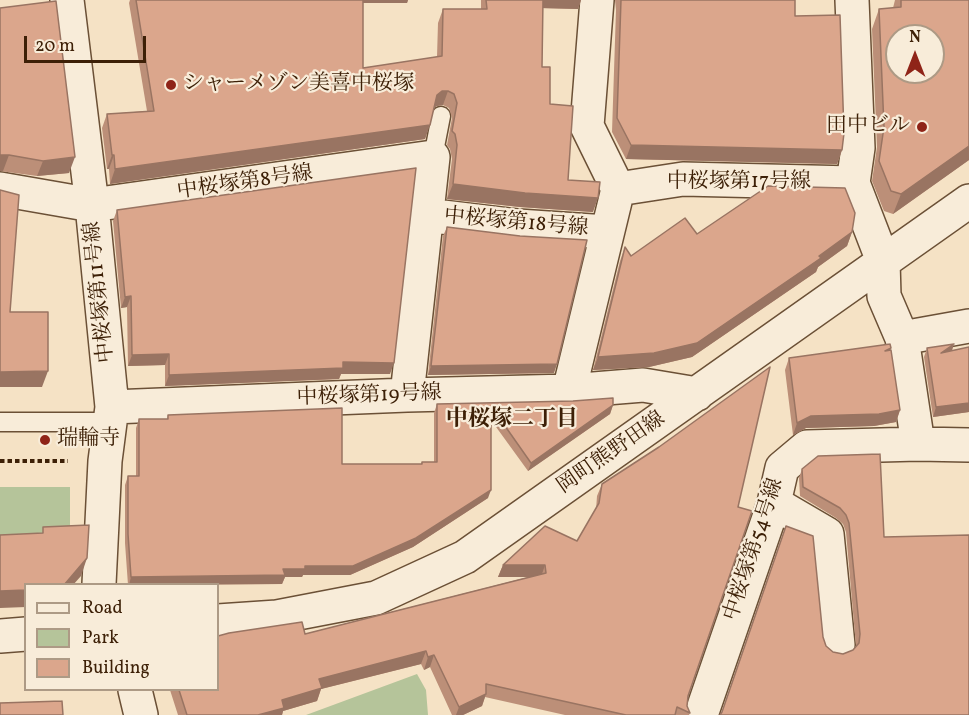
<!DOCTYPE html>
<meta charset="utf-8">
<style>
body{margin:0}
#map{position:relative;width:969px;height:715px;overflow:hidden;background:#f5e2c5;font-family:Vollkorn,serif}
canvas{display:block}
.legend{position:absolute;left:24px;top:583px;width:195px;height:108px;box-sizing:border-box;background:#f8ecd9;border:2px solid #ad9a85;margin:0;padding:8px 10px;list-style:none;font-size:18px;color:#3d2007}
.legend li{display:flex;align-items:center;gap:12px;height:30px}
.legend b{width:30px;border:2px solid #ad9a85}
.north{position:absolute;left:885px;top:24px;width:60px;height:60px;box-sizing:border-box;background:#f8ecd9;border:2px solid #ad9a85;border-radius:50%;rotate:0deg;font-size:16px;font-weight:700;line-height:24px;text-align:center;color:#3d2007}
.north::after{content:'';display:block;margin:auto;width:21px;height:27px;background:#8f2418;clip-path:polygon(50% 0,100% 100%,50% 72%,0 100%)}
.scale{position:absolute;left:24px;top:36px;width:122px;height:27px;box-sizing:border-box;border:3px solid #3d2007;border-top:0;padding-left:8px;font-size:18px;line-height:21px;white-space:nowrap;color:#3d2007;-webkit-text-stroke:4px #f8ecd9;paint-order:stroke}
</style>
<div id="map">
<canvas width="969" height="715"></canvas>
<ul class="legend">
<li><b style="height:8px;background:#f8ecd9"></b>Road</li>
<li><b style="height:16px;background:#b5c49a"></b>Park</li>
<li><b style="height:16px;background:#dba68c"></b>Building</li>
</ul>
<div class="north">N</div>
<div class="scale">20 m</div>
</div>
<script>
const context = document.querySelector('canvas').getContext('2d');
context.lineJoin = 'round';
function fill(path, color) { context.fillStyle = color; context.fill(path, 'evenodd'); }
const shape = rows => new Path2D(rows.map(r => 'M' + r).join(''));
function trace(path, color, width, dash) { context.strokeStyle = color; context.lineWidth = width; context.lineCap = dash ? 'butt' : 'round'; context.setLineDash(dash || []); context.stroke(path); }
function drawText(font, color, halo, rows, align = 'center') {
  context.font = font + ' Vollkorn,"Noto Serif JP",serif'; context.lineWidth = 4.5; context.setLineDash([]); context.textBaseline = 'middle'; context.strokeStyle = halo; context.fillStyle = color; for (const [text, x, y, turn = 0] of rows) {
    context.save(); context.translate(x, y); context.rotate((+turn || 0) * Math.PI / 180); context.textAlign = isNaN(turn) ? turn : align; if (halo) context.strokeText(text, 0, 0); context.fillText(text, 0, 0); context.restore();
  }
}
fill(shape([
 [0,487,70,487,70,534,0,535],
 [417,674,426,690,428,715,306,715]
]), '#b5c49a');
const service = shape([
 [433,157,441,116],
 [0,422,110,422]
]);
const minor = shape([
 [67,0,92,205,112,407,105,461,99,584],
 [597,0,587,126,618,189],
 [852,0,858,148,853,183,883,261,884,296,902,338,969,326],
 [0,189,92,205,433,157,407,395],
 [426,215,518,226,607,232],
 [902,338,918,444],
 [569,391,618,189,683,179,853,183],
 [112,407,407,395,569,391,643,385,697,394],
 [774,503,827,534,838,645],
 [218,621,277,617,376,598,465,557,969,201],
 [0,636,26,634],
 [135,690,141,715],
 [701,715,774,503,782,468,807,447,918,444,969,445]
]);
trace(service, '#6b5036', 21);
trace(minor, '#6b5036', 36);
trace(shape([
 [0,461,68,461]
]), '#3d2007', 4, [4.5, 3]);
trace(service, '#f8ecd9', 18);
trace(minor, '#f8ecd9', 33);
fill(shape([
 [130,0,408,0,407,3,363,3,363,68,437,57,438,23,443,9,481,9,481,0,581,0,578,9,543,8,542,67,550,104,568,180,593,212,520,207,447,199,452,159,450,149,447,145,452,118,449,108,443,105,437,106,434,107,425,139,110,184,109,169,107,169,102,128,107,114,147,111,129,3],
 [615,0,795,0,795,16,842,150,837,164,626,159,612,132,616,10],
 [895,0,969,0,969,160,893,214,884,211,872,181,877,147,872,29,879,9,893,8],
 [0,8,69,173,37,176,0,171],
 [117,210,390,374,341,374,339,379,165,386,165,365,128,366,127,307,121,308,113,221],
 [447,227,554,373,428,375,443,236],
 [852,232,847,246,818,267,816,272,692,357,649,367,593,370,620,261,625,247,631,256,697,234],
 [969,347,969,412,933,417,924,357,927,348,951,351],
 [891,348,890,350,900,410,896,422,874,426,806,428,793,435,785,370,789,358],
 [437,404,613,405,610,414,528,471,491,420,488,498,413,547,350,575,303,575,302,577,285,577,282,584,128,585,125,543,125,485,128,476,136,476,136,428,139,419,167,419,168,415,342,464,421,464,422,462,434,462,434,413],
 [802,469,884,537,969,715,720,715,823,637,826,646,833,652,843,654,853,650,856,646,846,532,843,524,836,518,800,496,799,478],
 [602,484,688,696,687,706,690,713,689,715,565,715,485,697,482,706,463,715,452,715,430,667,424,670,421,664,321,689,317,701,283,711,282,715,178,715,170,690,218,690,305,634,528,577,498,577,503,565,577,541,596,510,597,496]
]), '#bc8f78');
fill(shape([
 [359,0,408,0,407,3,358,3],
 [541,0,581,0,578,9,538,8],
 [442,91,448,91,443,105,437,106,432,109,437,95],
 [430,125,425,139,110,184,115,169],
 [631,145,842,150,837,164,626,159],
 [969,146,969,160,893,214,901,194],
 [0,155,9,155,3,171,0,171],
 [112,155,114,155,109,169,107,169],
 [75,157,69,173,37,176,43,161],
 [453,184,598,198,593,212,520,207,447,199],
 [852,232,847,246,818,267,816,272,692,357,649,367,593,370,598,357,819,256],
 [131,296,127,307,121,308,125,297],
 [954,344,951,354,941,353],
 [169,354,165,365,128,366,132,355],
 [343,362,394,363,390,374,341,374,339,379,165,386,169,375],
 [557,364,554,373,428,375,431,366],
 [48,371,42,387,0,387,0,372],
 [969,403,969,412,933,417,936,407],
 [613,405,610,414,528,471,531,463],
 [900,410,896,422,874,426,806,428,793,435,797,423,811,416],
 [491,490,488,498,413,547,350,575,303,575,302,577,285,577,282,584,129,585,131,577,283,569,305,566],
 [87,558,81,576,73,585,64,585],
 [503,565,545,565,541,577,498,577],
 [26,590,26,607,0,608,0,591],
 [426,651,421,664,321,689,317,701,283,711,282,715,258,715,319,679],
 [434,655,430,667,424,670,428,657],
 [486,694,482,706,463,715,456,715,459,707]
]), '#997462');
const building = shape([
 [136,0,363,0,363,68,442,56,443,9,487,9,486,0,543,0,542,67,550,67,550,104,573,106,568,180,600,182,598,198,525,193,453,184,457,145,455,134,452,131,457,103,454,94,448,91,442,91,437,95,430,125,115,169,114,155,112,155,107,114,154,111,136,0],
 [621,0,795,0,795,16,840,15,844,133,842,150,631,145,617,118,621,0],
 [901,0,969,0,969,146,901,194,891,191,879,161,884,127,879,9,901,7,901,0],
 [897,36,933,36,933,72,897,72,897,36],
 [56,1,75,157,43,161,9,155,0,155,0,8,56,1],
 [416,168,394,363,343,362,343,368,169,375,169,354,132,355,131,296,125,297,117,210,416,168],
 [768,186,845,188,855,213,852,232,819,256,821,258,697,343,654,353,598,357,625,247,631,256,685,218,697,234,768,186],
 [0,190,19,195,10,312,48,312,48,371,0,372,0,190],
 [447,227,520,236,587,240,557,364,431,366,447,227],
 [890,344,891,348,885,351,891,350,900,410,879,414,811,416,797,423,789,358,890,344],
 [954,344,941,353,969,347,969,403,936,407,927,348,954,344],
 [770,367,738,507,752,511,688,696,687,706,690,713,677,707,675,715,626,715,486,684,486,694,459,707,434,655,428,657,426,651,319,679,322,688,282,700,284,708,258,715,187,715,179,690,218,690,218,636,229,633,302,622,305,634,546,573,545,565,503,565,545,526,577,541,599,503,602,484,659,447,770,367],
 [613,398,613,405,531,463,491,406,491,490,416,538,353,566,305,566,305,569,283,569,285,575,131,577,128,534,128,476,139,476,139,419,168,419,168,415,342,408,342,464,422,464,422,462,437,462,437,404,573,401,613,398],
 [880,454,884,537,969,535,969,715,720,715,722,712,786,526,813,536,823,637,826,646,833,652,843,654,853,650,859,643,860,634,849,523,846,515,840,508,803,487,802,469,818,456,880,454],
 [89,525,87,558,64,585,26,585,26,590,0,591,0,535,43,533,43,527,89,525],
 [62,701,63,715,0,715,0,703,62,701]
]);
fill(building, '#dba68c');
trace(building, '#997462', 1.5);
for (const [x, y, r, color] of [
 [171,85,6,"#8f2418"],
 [922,127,6,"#8f2418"],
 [45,440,6,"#8f2418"]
]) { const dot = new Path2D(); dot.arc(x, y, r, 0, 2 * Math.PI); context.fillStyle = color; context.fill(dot); trace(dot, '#f8ecd9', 2); }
drawText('21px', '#3d2007', '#f8ecd9', [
 ["シャーメゾン美喜中桜塚",183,85],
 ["田中ビル",910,127,"right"],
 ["瑞輪寺",57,440]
], 'left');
drawText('21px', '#3d2007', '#f8ecd9', [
 ["中桜塚第17号線",739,183],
 ["中桜塚第8号線",245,184,-8],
 ["中桜塚第18号線",516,224,5],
 ["中桜塚第11号線",101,292,-96],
 ["中桜塚第19号線",369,397,-2],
 ["岡町熊野田線",612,454,-35],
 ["中桜塚第54号線",755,550,-72]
]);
drawText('bold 22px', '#3d2007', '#f8ecd9', [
 ["中桜塚二丁目",512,421]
]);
</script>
